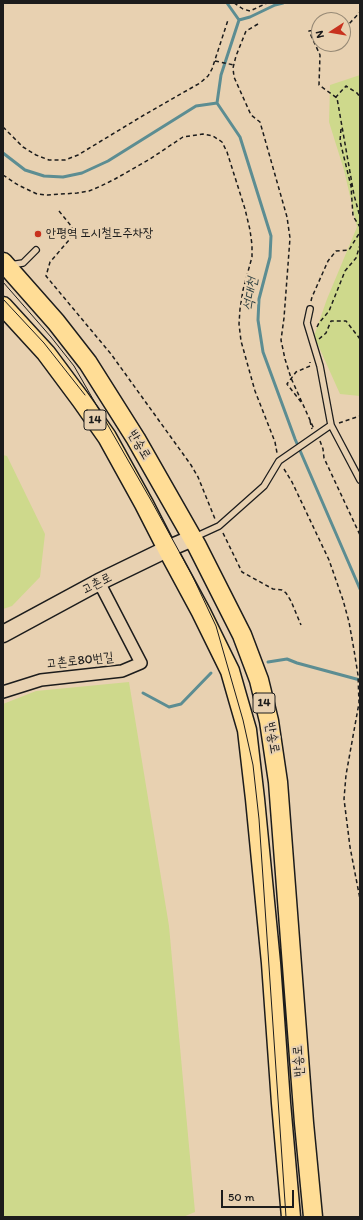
<!DOCTYPE html>
<meta charset="utf-8">
<style>
body{margin:0}
#map{position:relative;width:363px;height:1220px;overflow:hidden;background:#e8d1b1;font-family:Itim,sans-serif}
canvas{display:block}
.frame{position:absolute;inset:0;border:4px solid #1c1c1c;pointer-events:none}
.north{position:absolute;left:311px;top:12px;width:40px;height:40px;box-sizing:border-box;background:#e8d1b1;border:1px solid #968975;border-radius:50%;rotate:258deg;font-size:11px;font-weight:700;line-height:16px;text-align:center;color:#1c1c1c}
.north::after{content:'';display:block;margin:auto;width:14px;height:18px;background:#c8321e;clip-path:polygon(50% 0,100% 100%,50% 72%,0 100%)}
.scale{position:absolute;left:221px;top:1190px;width:73px;height:18px;box-sizing:border-box;border:2px solid #1c1c1c;border-top:0;padding-left:5px;font-size:12px;line-height:14px;white-space:nowrap;color:#1c1c1c;-webkit-text-stroke:3px #e8d1b1;paint-order:stroke}
</style>
<div id="map">
<canvas width="363" height="1220"></canvas>
<div class="frame"></div>
<div class="north">N</div>
<div class="scale">50 m</div>
</div>
<script>
const context = document.querySelector('canvas').getContext('2d');
context.lineJoin = 'round';
function fill(path, color) { context.fillStyle = color; context.fill(path, 'evenodd'); }
const shape = rows => new Path2D(rows.map(r => 'M' + r).join(''));
function trace(path, color, width, dash) { context.strokeStyle = color; context.lineWidth = width; context.lineCap = dash ? 'butt' : 'round'; context.setLineDash(dash || []); context.stroke(path); }
function drawText(font, color, halo, rows, align = 'center') {
  context.font = font + ' Itim,"Poor Story",sans-serif'; context.lineWidth = 4; context.setLineDash([]); context.textBaseline = 'middle'; context.strokeStyle = halo; context.fillStyle = color; for (const [text, x, y, turn = 0] of rows) {
    context.save(); context.translate(x, y); context.rotate((+turn || 0) * Math.PI / 180); context.textAlign = isNaN(turn) ? turn : align; if (halo) context.strokeText(text, 0, 0); context.fillText(text, 0, 0); context.restore();
  }
}
fill(shape([
 [360,75,360,396,340,394,314,336,327,299,357,227,344,170,329,122,330,85],
 [3,455,7,456,45,534,40,577,12,606,3,609],
 [129,682,169,926,195,1212,183,1217,3,1217,3,704,36,691]
]), '#ced98c');
trace(shape([
 [227,3,239,20,221,75,217,103,240,137,271,236,270,257,259,299,258,320,263,352,295,439,360,589],
 [239,20,250,17,275,5,283,3],
 [3,153,25,170,44,176,63,177,82,173,108,161,196,106,217,103],
 [268,662,287,659,297,663,360,680],
 [143,693,169,707,181,704,211,673]
]), '#5c8d92', 3);
const lane = shape([
 [10,265,23,263,36,250],
 [310,309,307,323,320,366,331,425],
 [195,537,219,526,264,486,279,461,331,425,360,480]
]);
const street = shape([
 [3,692,41,680,122,671,141,663,99,582]
]);
const secondary = shape([
 [3,634,99,582,167,549,193,538]
]);
const primary = shape([
 [3,262,56,322,88,363,136,439,197,546,242,635,259,680,269,721,278,782,304,1123,313,1217],
 [3,306,46,353,81,400,107,437,144,504,167,549,201,612,230,671,238,699,247,730,255,799,271,963,281,1103,291,1217]
]);
trace(lane, '#1c1c1c', 8);
trace(street, '#1c1c1c', 14);
trace(secondary, '#1c1c1c', 19);
trace(primary, '#1c1c1c', 21);
trace(shape([
 [234,3,243,9,250,11,267,3],
 [258,24,246,31,236,56,233,68,234,77,251,115,260,122,287,217,290,238,284,318,281,340,285,359,291,378,314,429],
 [343,25,349,24,360,12],
 [319,29,309,31,320,55,319,85,337,98,354,195,360,217],
 [215,61,234,65],
 [336,98,336,97,346,86,357,93,360,97],
 [3,127,23,147,36,155,49,160,65,160,78,155,144,115,200,83,208,76,212,69,228,20],
 [341,129,340,141,351,186,353,216,360,227],
 [3,175,18,185,37,194,48,195,77,193,89,191,101,186,115,179,150,159,183,137,203,134,213,136,222,142,227,152,245,209,250,230,252,245,252,257,243,290,240,309,239,324,241,341,255,391,275,442,277,453],
 [59,211,72,227,72,233,70,239,50,262,46,276,111,354,191,465,198,477,215,519],
 [311,301,312,297,328,261,336,251,349,250,360,232],
 [317,327,319,323,329,311,345,271,356,258,360,245],
 [319,339,326,333,331,321,346,321,360,339],
 [301,402,287,384,296,372,310,366,310,362],
 [310,421,312,429],
 [339,423,360,416],
 [320,441,323,449,324,458,360,535],
 [284,469,292,482,329,560,343,600,349,622,354,650,358,675,359,703,346,775,344,799,350,847,360,899],
 [223,533,242,572,273,589,282,590,286,593,291,601,301,625]
]), '#1c1c1c', 1.5, [4, 3]);
trace(lane, '#e8d1b1', 5.5);
trace(street, '#e8d1b1', 11);
trace(secondary, '#e8d1b1', 16);
trace(primary, '#ffdd96', 18);
trace(shape([
 [3,282,51,337,74,366,152,502,192,575,216,626,243,720,253,765,259,819,286,1217],
 [3,299,44,343,85,395]
]), '#1c1c1c', 1);
for (const [x, y, r, color] of [
 [38,234,4,"#c8321e"]
]) { const dot = new Path2D(); dot.arc(x, y, r, 0, 2 * Math.PI); context.fillStyle = color; context.fill(dot); trace(dot, '#e8d1b1', 1.5); }
for (const [x, y, w] of [
 [95,420,22],
 [264,703,22]
]) { const box = new Path2D(); box.roundRect(x - w / 2, y - 10, w, 20, 3); context.fillStyle = '#e8d1b1'; context.fill(box); trace(box, '#1c1c1c', 1); }
drawText('bold 12px', '#1c1c1c', null, [
 ["14",95,420],
 ["14",264,703]
]);
drawText('13px', '#1c1c1c', '#e8d1b1', [
 ["안평역 도시철도주차장",46,234]
], 'left');
drawText('13px', '#1c1c1c', '#e8d1b1', [
 ["반송로",139,445,59],
 ["고촌로",97,584,-27],
 ["고촌로80번길",80,661,-6],
 ["반송로",272,738,80],
 ["반송로",299,1061,-94]
]);
drawText('italic 14px', '#314243', '#e8d1b1', [
 ["석대천",251,294,-81]
]);
</script>
